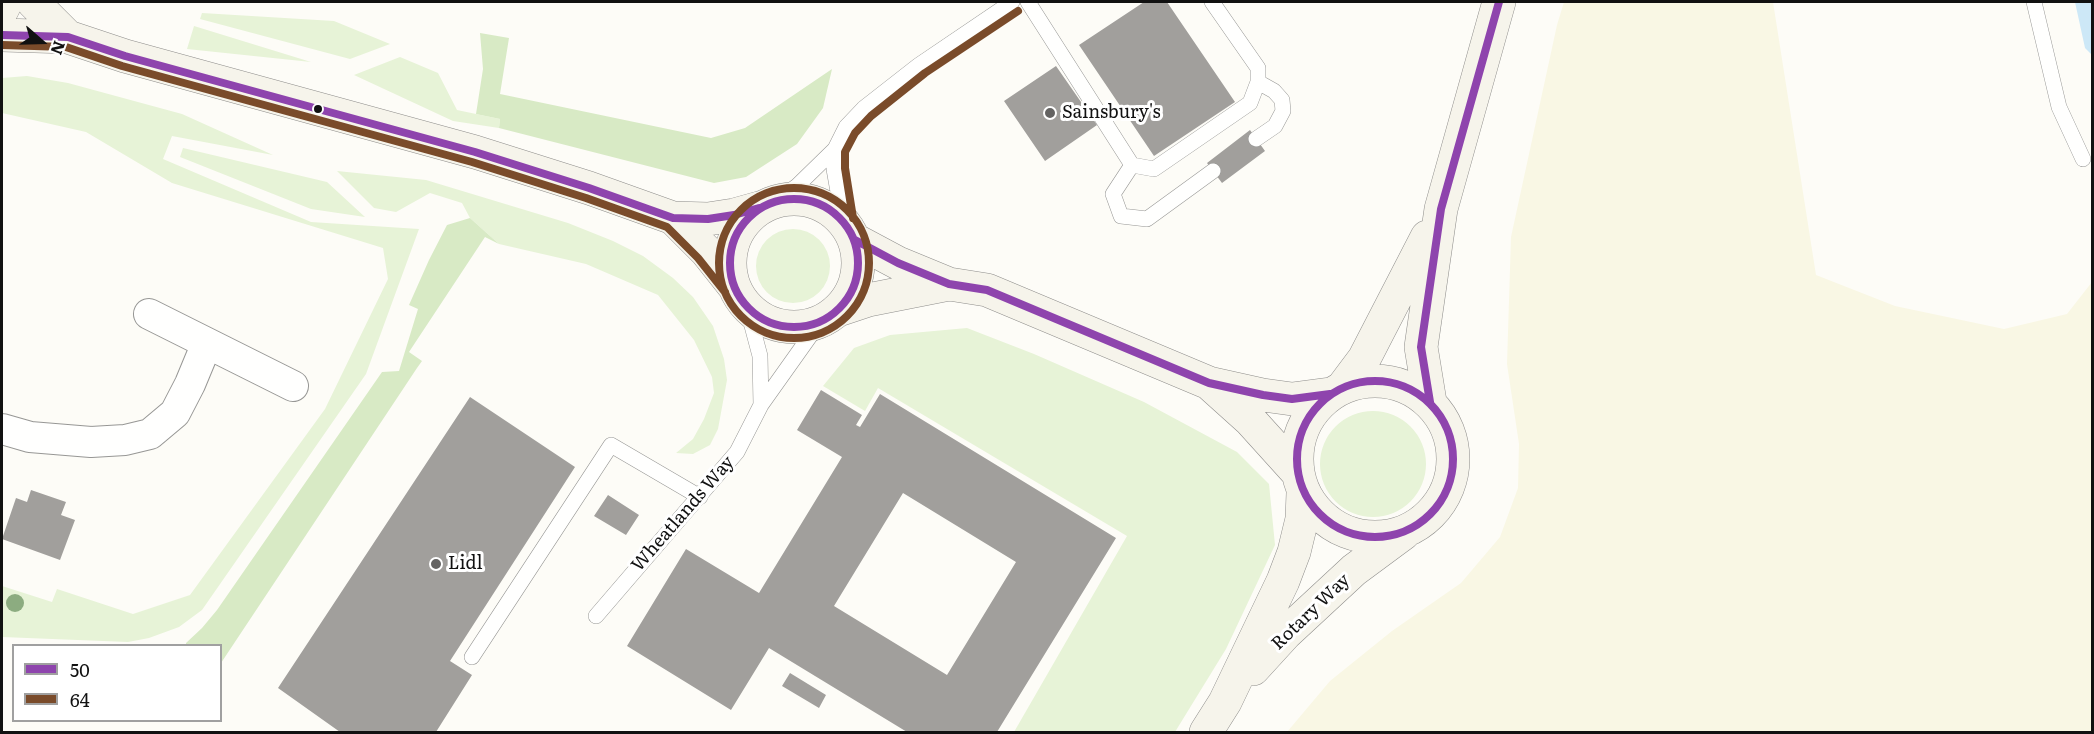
<!DOCTYPE html>
<style>
body{margin:0}
#map{position:relative;width:2094px;height:734px;overflow:hidden;background:#fdfcf7;font-family:Literata,serif}
canvas{display:block}
.frame{position:absolute;inset:0;border:3px solid #111;pointer-events:none}
.legend{position:absolute;left:12px;top:644px;width:210px;height:78px;box-sizing:border-box;background:#fff;border:2px solid #a0a0a0;margin:0;padding:8px 10px;list-style:none;font-size:18px;color:#111}
.legend li{display:flex;align-items:center;gap:12px;height:30px}
.legend b{width:30px;border:2px solid #a0a0a0}
.north{position:absolute;left:12px;top:12px;width:60px;height:60px;-webkit-text-stroke:4px #fff;paint-order:stroke;rotate:110deg;font-size:16px;font-weight:700;line-height:24px;text-align:center;color:#111}
.north::after{content:'';display:block;margin:auto;width:21px;height:27px;background:#111;clip-path:polygon(50% 0,100% 100%,50% 72%,0 100%)}
</style>
<div id="map">
<canvas width="2094" height="734"></canvas>
<div class="frame"></div>
<ul class="legend">
<li><b style="height:8px;background:#8e44ad"></b>50</li>
<li><b style="height:8px;background:#7a4b2a"></b>64</li>
</ul>
<div class="north">N</div>
</div>
<script>
const context = document.querySelector('canvas').getContext('2d');
context.lineJoin = 'round';
function fill(path, color) { context.fillStyle = color; context.fill(path, 'evenodd'); }
const shape = rows => new Path2D(rows.map(r => 'M' + r).join(''));
function trace(path, color, width, dash) { context.strokeStyle = color; context.lineWidth = width; context.lineCap = dash ? 'butt' : 'round'; context.setLineDash(dash || []); context.stroke(path); }
function drawText(font, color, halo, rows, align = 'center') {
  context.font = font + ' Literata,serif'; context.lineWidth = 6; context.setLineDash([]); context.textBaseline = 'middle'; context.strokeStyle = halo; context.fillStyle = color; for (const [text, x, y, turn = 0] of rows) {
    context.save(); context.translate(x, y); context.rotate((+turn || 0) * Math.PI / 180); context.textAlign = isNaN(turn) ? turn : align; if (halo) context.strokeText(text, 0, 0); context.fillText(text, 0, 0); context.restore();
  }
}
fill(shape([
 [1564,2,1773,2,1816,275,1895,306,2004,329,2067,314,2092,282,2092,732,1287,732,1330,681,1392,631,1461,583,1500,537,1518,488,1519,444,1507,364,1511,237,1557,25]
]), '#f9f7e4');
fill(shape([
 [202,13,334,21,390,44,350,59,200,19],
 [194,26,311,62,187,49],
 [400,57,438,73,457,110,500,119,499,128,453,121,354,75],
 [27,76,68,83,182,114,273,155,172,136,163,159,311,222,419,229,366,374,202,610,179,627,149,638,128,642,2,637,2,586,52,602,57,589,133,614,190,595,325,409,388,279,383,248,172,183,86,132,2,113,2,78],
 [183,148,327,182,365,217,311,209,180,157],
 [337,171,426,180,568,223,613,241,643,256,673,278,693,297,713,326,724,359,727,380,718,429,710,445,693,454,676,453,693,439,704,419,714,393,712,377,694,340,658,295,586,264,499,244,470,218,462,203,430,193,396,212,374,208],
 '756 266a37 37 0 1 1 74 0a37 37 0 1 1-74 0Z',
 [967,328,1034,354,1144,402,1237,452,1269,484,1275,545,1226,649,1175,732,1014,732,1127,536,878,388,865,411,823,386,854,348,890,335],
 '1320 464a53 53 0 1 1 106 0a53 53 0 1 1-106 0Z'
]), '#e7f3d7');
fill(shape([
 [480,33,509,38,500,94,711,138,745,128,832,69,823,108,797,144,746,177,714,183,499,128,500,119,476,114,483,69],
 [470,218,499,244,485,237,409,352,422,361,417,368,221,663,220,646,186,645,186,643,202,628,217,610,382,372,399,371,418,309,409,305,429,260,447,225]
]), '#d8eac5');
fill(shape([
 [2075,2,2092,2,2092,55,2085,48]
]), '#cde8f7');
fill(shape([
 [1144,2,1167,2,1235,102,1154,156,1079,45],
 [1056,66,1097,125,1045,161,1004,101],
 [1250,130,1265,151,1222,183,1207,163],
 [821,390,862,415,856,425,860,427,880,394,1116,538,997,732,907,732,769,648,731,710,627,646,686,549,759,593,842,457,797,430],
 [903,493,1016,562,947,675,834,606],
 [470,397,575,467,450,661,472,675,436,732,340,732,278,688],
 [31,490,66,502,61,515,75,520,60,560,2,539,16,498,27,502],
 [608,495,639,515,626,535,594,516],
 [790,673,826,695,819,708,782,686]
]), '#a19f9c');
const lane = shape([
 [1028,2,1132,165,1154,169,1250,103,1258,82,1258,68,1212,2],
 [2034,2,2059,107,2083,159],
 [1256,139,1275,126,1283,111,1282,100,1274,91,1258,82],
 [835,149,834,169,843,220],
 [1132,165,1113,194,1121,216,1147,219,1213,171],
 [779,199,797,186,835,149,846,127,864,108,919,65,1012,2],
 [747,307,760,356,761,405],
 [596,616,737,452,761,405,820,322],
 [472,657,611,445,700,497]
]);
const street = shape([
 [149,314,293,386],
 [2,429,30,437,91,442,125,440,150,434,175,413,190,384,207,343]
]);
const secondary = shape([
 [33,2,68,37],
 [2,10,6,2],
 [2,35,68,37,125,56,475,152,589,188,673,218,708,219,734,215,759,208],
 '730 263a64 64 0 1 1 128 0a64 64 0 1 1-128 0Z',
 [673,218,706,251,733,285],
 [855,240,898,263,949,284,987,290,1209,383,1263,395,1292,399,1330,394],
 [838,310,868,300,949,284],
 '1297 459a78 78 0 1 1 156 0a78 78 0 1 1-156 0Z',
 [1210,384,1250,420,1297,472],
 [1343,387,1364,359,1427,237],
 [1430,402,1421,347,1441,209,1499,2],
 [1253,669,1285,634,1354,570,1404,533],
 [1206,732,1225,702,1283,581,1294,552,1302,519,1303,493]
]);
trace(lane, '#979795', 16);
trace(street, '#979795', 32);
trace(secondary, '#8e8d8b', 34);
trace(lane, '#fffffe', 15);
trace(street, '#fffffe', 30);
trace(secondary, '#f6f4eb', 33);
trace(shape([
 [2,35,68,37,125,56,475,152,589,188,673,218,708,219,734,215,759,208],
 '730 263a64 64 0 1 1 128 0a64 64 0 1 1-128 0Z',
 [855,240,898,263,949,284,987,290,1209,383,1263,395,1292,399,1330,394],
 '1297 459a78 78 0 1 1 156 0a78 78 0 1 1-156 0Z',
 [1430,402,1421,347,1441,209,1499,2]
]), '#8e44ad', 8);
trace(shape([
 [2,45,66,47,122,66,472,162,586,198,667,227,698,258,725,292],
 '719 263a75 75 0 1 1 150 0a75 75 0 1 1-150 0Z',
 [853,218,845,168,845,152,855,133,871,116,925,73,1018,11]
]), '#7a4b2a', 8);
context.fillStyle = '#8cac80';
for (const [x, y] of [
 [15,603]
]) { context.beginPath(); context.arc(x, y, 9, 0, 2 * Math.PI); context.fill(); }
for (const [x, y, r, color] of [
 [318,109,5,"#111"],
 [1050,113,6,"#646362"],
 [436,564,6,"#646362"]
]) { const dot = new Path2D(); dot.arc(x, y, r, 0, 2 * Math.PI); context.fillStyle = color; context.fill(dot); trace(dot, '#fff', 2); }
drawText('18px', '#111', '#fff', [
 ["Sainsbury's",1062,113],
 ["Lidl",448,564]
], 'left');
drawText('18px', '#111', '#fff', [
 ["Wheatlands Way",683,514,-49],
 ["Rotary Way",1311,612,-44]
]);
</script>
